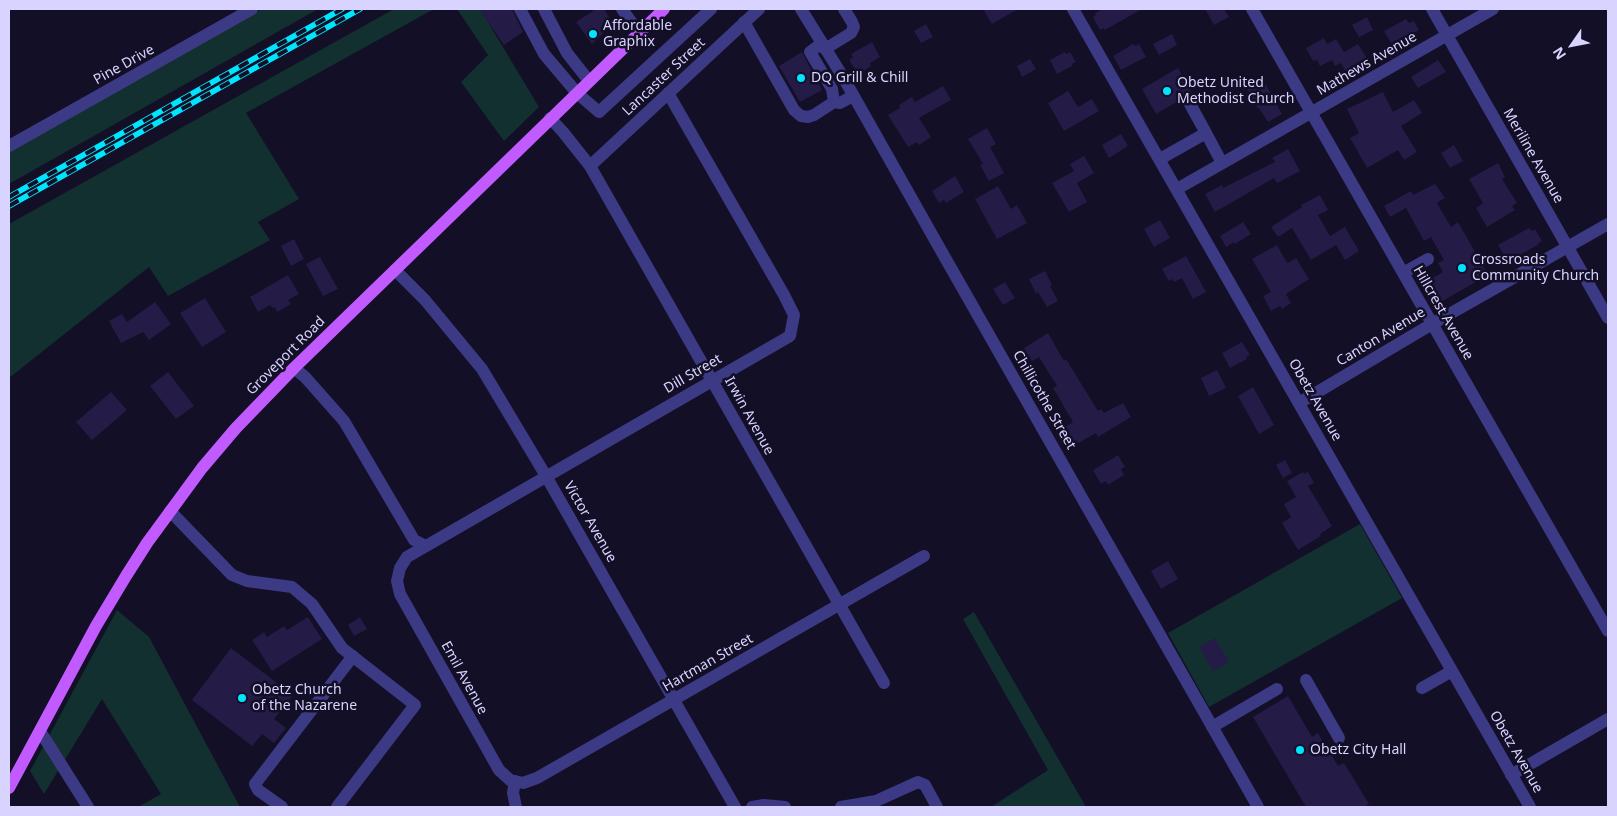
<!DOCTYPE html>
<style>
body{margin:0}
#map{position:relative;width:1617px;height:816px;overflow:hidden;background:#130f26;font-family:"Noto Sans",sans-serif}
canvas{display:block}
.frame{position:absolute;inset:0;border:10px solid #d9d4ff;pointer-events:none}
.north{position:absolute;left:1547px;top:20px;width:50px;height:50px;-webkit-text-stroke:4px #130f26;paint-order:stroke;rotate:237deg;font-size:14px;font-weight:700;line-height:20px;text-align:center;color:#d9d4ff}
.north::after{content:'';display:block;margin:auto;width:18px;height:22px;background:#d9d4ff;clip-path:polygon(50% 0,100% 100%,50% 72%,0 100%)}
</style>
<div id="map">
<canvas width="1617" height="816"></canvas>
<div class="frame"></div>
<div class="north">N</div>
</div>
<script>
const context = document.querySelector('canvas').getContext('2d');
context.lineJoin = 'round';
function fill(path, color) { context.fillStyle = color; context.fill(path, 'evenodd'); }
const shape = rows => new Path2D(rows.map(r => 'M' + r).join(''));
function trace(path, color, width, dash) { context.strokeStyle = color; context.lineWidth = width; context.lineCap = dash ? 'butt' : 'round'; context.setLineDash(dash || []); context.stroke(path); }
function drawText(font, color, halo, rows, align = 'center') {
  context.font = font + ' "Noto Sans",sans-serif'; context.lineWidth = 5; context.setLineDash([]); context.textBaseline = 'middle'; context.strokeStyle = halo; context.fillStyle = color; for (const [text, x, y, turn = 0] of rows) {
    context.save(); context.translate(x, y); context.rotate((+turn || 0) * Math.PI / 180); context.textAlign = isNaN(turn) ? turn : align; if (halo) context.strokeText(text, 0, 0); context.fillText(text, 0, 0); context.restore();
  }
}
fill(shape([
 [262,9,318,9,9,184,9,151],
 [394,9,434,9,246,113,299,199,258,222,270,240,168,296,149,267,9,378,9,224],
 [457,9,480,9,539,107,504,141,461,82,488,55],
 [1360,524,1402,598,1209,707,1168,633],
 [117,610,149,637,240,807,138,807,161,794,102,699,44,794,30,771],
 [974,612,1086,807,991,807,1048,770,963,619]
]), '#12302f');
fill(shape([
 [479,9,512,9,523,32,504,45],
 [596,9,604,9,613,23,592,44,576,22],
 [983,9,1018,9,992,24],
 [1103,9,1142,9,1105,30,1103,28,1100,30,1093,17,1096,15,1095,13],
 [1205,9,1224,9,1229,17,1214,25],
 [1367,17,1373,30,1359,37,1352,25],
 [1406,19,1409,23,1414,21,1419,30,1393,46,1384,31],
 [926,24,933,37,921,43,914,31],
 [1172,34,1177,45,1159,55,1153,44],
 [1324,38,1327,44,1336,39,1344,52,1358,44,1369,62,1347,74,1341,63,1335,66,1332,60,1320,66,1317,60,1313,61,1306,48],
 [872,42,880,57,870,63,871,66,862,72,860,70,857,72,849,60,853,57,851,54],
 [1133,44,1135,46,1139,44,1146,57,1121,70,1113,56],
 [802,52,822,90,800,102,779,66],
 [1065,52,1066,54,1070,52,1076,62,1072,64,1072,66,1057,74,1050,60],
 [1030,59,1036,69,1022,77,1017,66],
 [1438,60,1446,72,1418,88,1411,77],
 [1178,68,1192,93,1156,114,1142,89],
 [1261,76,1282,114,1268,122,1259,108,1258,109,1245,85],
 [943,86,951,100,919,118,931,137,919,145,917,142,908,147,888,115,900,108,899,105,912,97,915,102],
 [1068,91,1078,107,1092,99,1099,111,1064,131,1048,103],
 [1383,92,1393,112,1414,100,1422,113,1401,126,1417,152,1404,160,1398,150,1367,168,1350,138,1359,133,1347,109],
 [987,128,996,144,990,147,1004,173,989,181,980,165,983,164,968,139],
 [1121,134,1128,146,1109,158,1102,145],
 [1454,145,1463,161,1450,168,1441,153],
 [1288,149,1300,171,1277,183,1274,178,1215,212,1205,194,1222,185,1223,188,1275,162,1272,158],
 [1084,156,1094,173,1077,183,1087,202,1069,212,1052,183,1074,171,1070,164],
 [1498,163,1505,177,1502,179,1517,203,1512,206,1515,210,1487,227,1476,208,1483,203,1469,179],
 [955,176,964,192,946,203,944,200,939,203,932,191],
 [1435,184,1445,198,1437,203,1451,227,1458,222,1488,275,1439,303,1426,282,1443,272,1438,263,1444,260,1431,237,1424,241,1406,208,1390,217,1384,206,1411,191,1413,195],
 [998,186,1011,209,1017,205,1027,223,997,239,975,199],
 [1320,195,1328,210,1318,215,1330,236,1345,227,1359,251,1345,260,1336,245,1311,260,1292,228,1278,237,1271,227,1302,207,1301,205],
 [1160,220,1170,238,1154,247,1144,229],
 [1243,222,1251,234,1235,244,1234,242,1226,247,1220,236],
 [1529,228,1532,231,1535,229,1542,241,1538,243,1539,244,1508,262,1498,245],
 [294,239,304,259,291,266,281,246],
 [1277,245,1287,263,1296,258,1309,279,1286,294,1291,303,1282,309,1280,306,1271,311,1263,296,1271,292,1252,259],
 [1186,256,1206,292,1193,299,1182,278,1174,282,1172,279,1169,281,1162,269],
 [320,257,338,289,323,296,306,264],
 [1045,271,1052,285,1050,286,1058,301,1047,307,1038,292,1036,294,1029,279],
 [288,275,299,294,288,300,291,304,277,312,275,307,273,308,270,305,258,312,250,297],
 [1005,282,1015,298,1003,305,993,289],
 [205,298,226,332,202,347,180,313],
 [155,302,171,324,149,340,143,332,121,343,109,321,122,314,127,322],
 [1048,333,1064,361,1066,359,1098,411,1101,409,1104,413,1123,403,1131,417,1098,437,1096,433,1073,446,1063,428,1073,422,1053,388,1057,386,1039,357,1032,361,1024,348],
 [1242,342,1250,355,1246,357,1247,359,1230,368,1222,353],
 [1217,370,1226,388,1209,396,1201,378],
 [168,372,194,406,176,419,150,386],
 [1253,387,1274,425,1259,434,1238,396],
 [111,392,127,410,92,440,76,422],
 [1118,455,1125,467,1121,469,1124,475,1108,485,1106,481,1101,484,1093,470],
 [1285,460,1292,473,1283,478,1276,465],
 [1303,472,1304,474,1308,472,1314,483,1308,486,1332,526,1320,534,1321,536,1298,550,1282,523,1291,517,1284,504,1296,497,1287,481],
 [1168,561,1178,579,1161,589,1151,571],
 [308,617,322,639,272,671,252,640,264,632,267,637,284,626,287,630],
 [360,617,367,629,354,636,348,625],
 [1215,638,1229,662,1213,671,1199,647],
 [231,648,293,695,274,719,286,728,274,743,262,734,252,746,192,700],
 [1288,696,1312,737,1318,733,1338,766,1344,763,1369,804,1363,807,1306,807,1253,717]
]), '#241b47');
trace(shape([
 [520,9,544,54,577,93,599,112,711,9],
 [544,9,567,53,589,81],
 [622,9,639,33],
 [801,9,843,77,939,247,1258,807],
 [1073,9,1530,807],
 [1252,9,1608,631],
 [1432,9,1608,318],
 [744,22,794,110,801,116,808,117,814,115,834,102,840,103,853,96],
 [822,43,810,52,832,89,834,102],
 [825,49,851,33,854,27,852,22,844,9],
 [668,93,784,295,794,315,790,336,407,557,400,568,397,581,400,594,499,770,510,780,523,783,537,778,924,556],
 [1190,104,1206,133],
 [550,118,563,132,590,166,884,683],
 [9,146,252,9],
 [1160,159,1206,133,1222,163],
 [590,166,759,9],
 [1177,189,1493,9],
 [395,270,425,300,482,369,546,476,735,807],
 [1403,273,1428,259],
 [294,368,305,377,344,421,414,540,426,546],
 [1299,403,1432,324,1608,224],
 [170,511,232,575,247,581,292,587,312,604,342,648,415,705,337,807],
 [1306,680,1339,738],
 [1422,688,1452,671],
 [1212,727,1277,689],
 [40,731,88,807],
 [1511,775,1608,719],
 [515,781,513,793,516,807],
 [282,807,258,790,255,784,353,656],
 [752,807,764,805,785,807],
 [841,807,876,801,918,782,925,785,937,807]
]), '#3d3a85', 12);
trace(shape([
 [9,788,96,626,126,576,147,543,202,468,236,428,294,368,664,9]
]), '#c25bff', 12);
const rail = shape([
 [9,197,342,9],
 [9,206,360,9]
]);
trace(rail, '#00e5ff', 5.5);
trace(rail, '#130f26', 4, [11]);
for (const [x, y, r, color] of [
 [593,34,5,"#00e5ff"],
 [801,78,5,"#00e5ff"],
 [1167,91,5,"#00e5ff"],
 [1462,268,5,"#00e5ff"],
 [242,698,5,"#00e5ff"],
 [1300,750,5,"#00e5ff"]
]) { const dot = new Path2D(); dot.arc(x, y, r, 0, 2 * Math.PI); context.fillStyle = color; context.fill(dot); trace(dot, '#130f26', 2); }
drawText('14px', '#d9d4ff', '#130f26', [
 ["Affordable",603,26],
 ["Graphix",603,42],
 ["DQ Grill & Chill",811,78],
 ["Obetz United",1177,83],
 ["Methodist Church",1177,99],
 ["Crossroads",1472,260],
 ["Community Church",1472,276],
 ["Obetz Church",252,690],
 ["of the Nazarene",252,706],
 ["Obetz City Hall",1310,750]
], 'left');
drawText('14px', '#d9d4ff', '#130f26', [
 ["Mathews Avenue",1367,64,-30],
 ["Pine Drive",124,65,-29],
 ["Lancaster Street",664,77,-43],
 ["Meriline Avenue",1533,156,60],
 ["Hillcrest Avenue",1443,313,60],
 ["Canton Avenue",1381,337,-31],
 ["Groveport Road",286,356,-45],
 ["Dill Street",693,374,-30],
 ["Chillicothe Street",1044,400,60],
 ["Obetz Avenue",1315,400,60],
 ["Irwin Avenue",749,416,61],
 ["Victor Avenue",590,522,60],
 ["Hartman Street",708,663,-30],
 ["Emil Avenue",464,678,61],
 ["Obetz Avenue",1516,752,60]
]);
</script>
